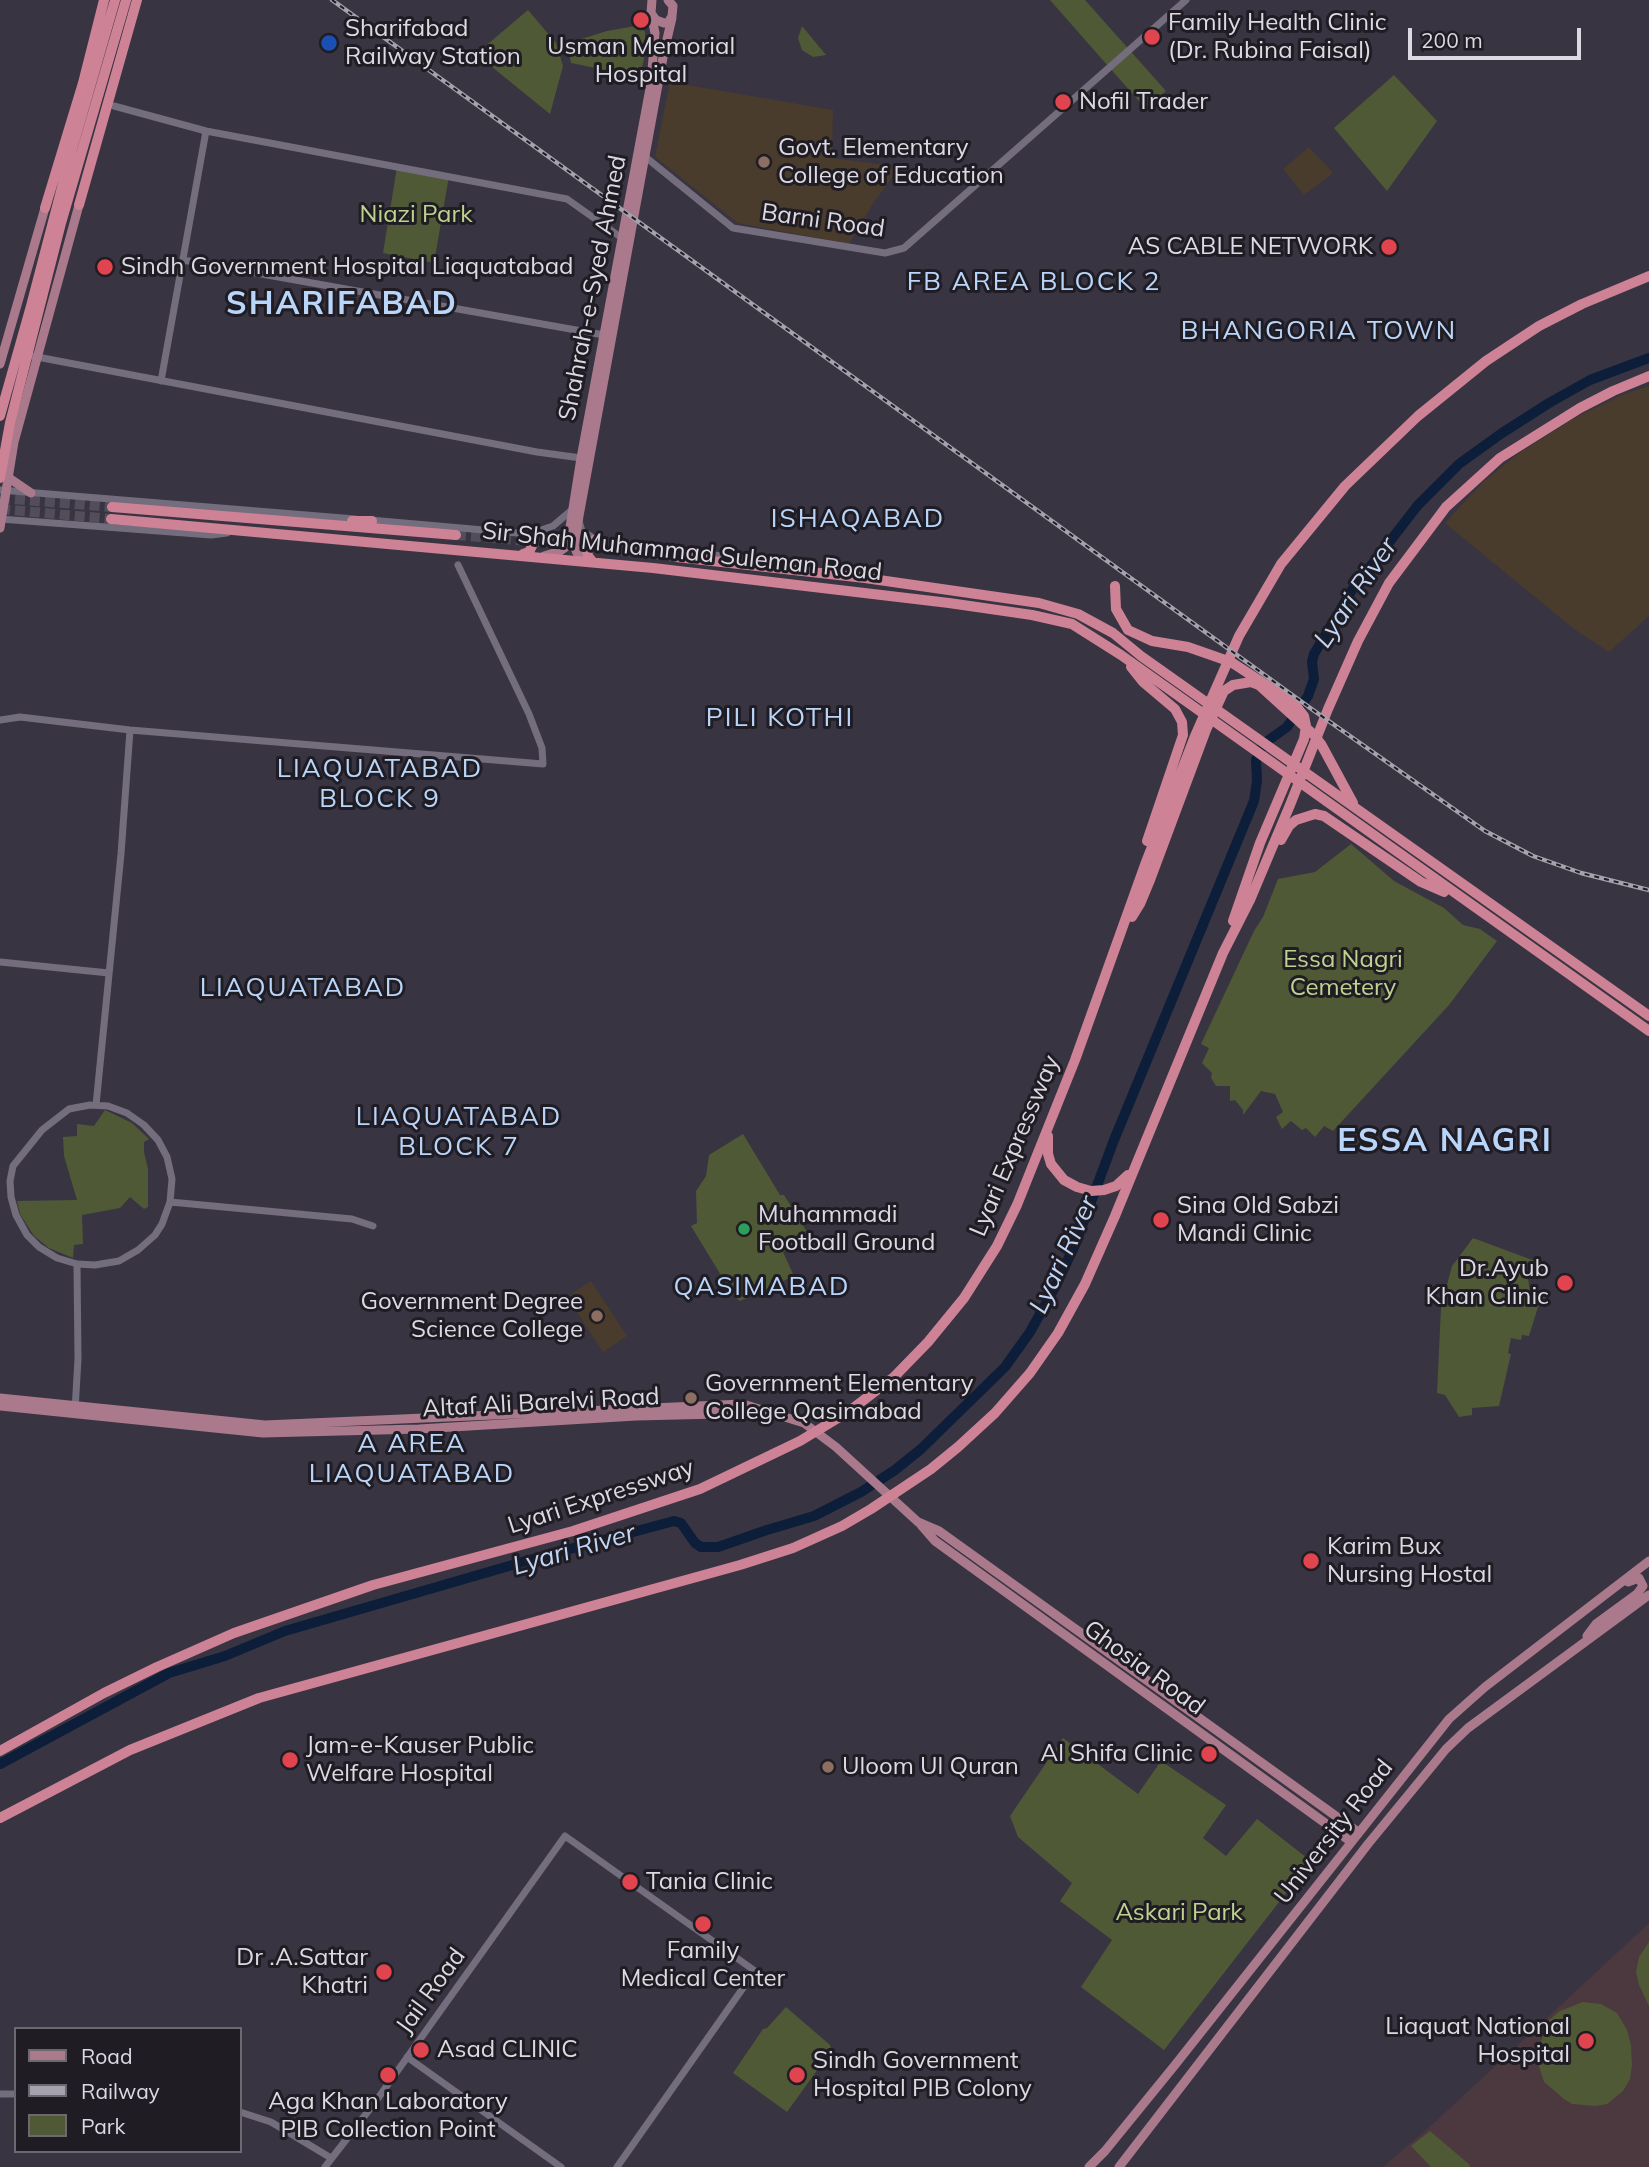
<!DOCTYPE html>
<style>
body{margin:0}
#map{position:relative;width:1649px;height:2167px;overflow:hidden;background:#393442;font-family:Mulish,sans-serif}
canvas{display:block}
.legend{position:absolute;left:14px;top:2027px;width:228px;height:126px;box-sizing:border-box;background:#1f1d23;border:2px solid #6b686f;margin:0;padding:9px 12px;list-style:none;font-size:21px;color:#dcd9e2}
.legend li{display:flex;align-items:center;gap:14px;height:35px}
.legend b{width:35px;border:2px solid #6b686f}
.scale{position:absolute;left:1408px;top:28px;width:173px;height:32px;box-sizing:border-box;border:4px solid #dcd9e2;border-top:0;padding-left:9px;font-size:21px;line-height:24px;white-space:nowrap;color:#dcd9e2;-webkit-text-stroke:5px #1f1d23;paint-order:stroke}
</style>
<div id="map">
<canvas width="1649" height="2167"></canvas>
<ul class="legend">
<li><b style="height:9px;background:#aa7a8c"></b>Road</li>
<li><b style="height:9px;background:#a6a2ad"></b>Railway</li>
<li><b style="height:19px;background:#4f5936"></b>Park</li>
</ul>
<div class="scale">200 m</div>
</div>
<script>
const context = document.querySelector('canvas').getContext('2d');
context.lineJoin = 'round';
function fill(path, color) { context.fillStyle = color; context.fill(path, 'evenodd'); }
const shape = rows => new Path2D(rows.map(r => 'M' + r).join(''));
function trace(path, color, width, dash) { context.strokeStyle = color; context.lineWidth = width; context.lineCap = dash ? 'butt' : 'round'; context.setLineDash(dash || []); context.stroke(path); }
function drawText(font, color, halo, rows, align = 'center') {
  context.font = font + ' Mulish,sans-serif'; context.lineWidth = 6; context.setLineDash([]); context.textBaseline = 'middle'; context.strokeStyle = halo; context.fillStyle = color; for (const [text, x, y, turn = 0] of rows) {
    context.save(); context.translate(x, y); context.rotate((+turn || 0) * Math.PI / 180); context.textAlign = isNaN(turn) ? turn : align; if (halo) context.strokeText(text, 0, 0); context.fillText(text, 0, 0); context.restore();
  }
}
fill(shape([
 [670,82,833,110,832,158,900,167,874,202,849,244,738,223,655,157],
 [1309,147,1333,173,1304,195,1283,169],
 [1649,386,1649,616,1609,652,1574,629,1445,523,1485,480,1521,452,1576,417,1624,394],
 [591,1281,627,1336,603,1352,567,1297]
]), '#493c2d');
fill(shape([
 [1649,1923,1649,2167,1383,2167,1435,2122]
]), '#4c383f');
fill(shape([
 [1050,0,1085,0,1166,91,1145,108],
 [528,10,556,43,563,66,550,114,476,54],
 [641,25,645,32,645,54,640,77,571,63,569,54,580,51,578,40,607,31],
 [802,26,826,55,813,57,802,50,798,38],
 [1394,75,1437,121,1387,191,1334,128],
 [397,167,449,176,434,263,383,253],
 [1351,844,1394,881,1444,908,1463,925,1480,929,1497,941,1449,1005,1333,1131,1324,1126,1315,1137,1306,1128,1302,1130,1291,1121,1282,1129,1276,1117,1283,1112,1275,1094,1261,1091,1243,1115,1243,1110,1235,1100,1230,1101,1230,1086,1216,1086,1211,1078,1212,1073,1202,1063,1209,1048,1201,1044,1254,931,1263,917,1278,879,1315,872],
 [105,1110,132,1123,149,1139,144,1142,144,1152,148,1169,148,1207,144,1209,130,1197,120,1208,82,1215,83,1244,74,1245,73,1258,49,1248,34,1236,20,1214,17,1201,77,1200,64,1156,63,1137,77,1136,77,1124,94,1126],
 [743,1134,780,1195,784,1195,809,1235,783,1252,794,1276,740,1301,733,1295,691,1226,697,1223,696,1191,706,1176,709,1155],
 [1473,1238,1535,1261,1528,1278,1530,1292,1545,1297,1538,1307,1529,1336,1522,1335,1521,1340,1511,1338,1508,1353,1511,1354,1499,1406,1472,1408,1472,1415,1459,1417,1445,1395,1437,1393,1441,1308,1452,1266],
 [1063,1738,1138,1794,1161,1761,1226,1805,1203,1838,1226,1856,1257,1819,1311,1861,1164,2050,1081,1987,1112,1940,1060,1901,1072,1883,1018,1837,1010,1816],
 [1649,1942,1649,2006,1639,1985,1636,1972,1639,1957],
 [1583,2002,1601,2004,1617,2013,1627,2030,1631,2045,1632,2065,1630,2079,1623,2091,1607,2104,1595,2106,1572,2104,1564,2099,1544,2082,1538,2063,1540,2044,1549,2020,1560,2011],
 [786,2007,830,2045,831,2051,787,2112,733,2073,763,2029,767,2028],
 [1430,2131,1470,2165,1469,2167,1431,2167,1411,2146]
]), '#4f5936');
trace(shape([
 [0,1764,169,1673,225,1656,285,1631,540,1557,674,1521,681,1523,695,1543,701,1547,718,1547,767,1530,814,1516,861,1492,895,1470,921,1449,1005,1367,1030,1332,1055,1287,1075,1245,1114,1140,1254,801,1257,781,1256,760,1259,751,1266,742,1287,727,1308,696,1314,679,1312,662,1314,654,1352,590,1418,505,1459,464,1502,433,1549,403,1590,380,1649,358]
]), '#0c1e39', 10);
trace(shape([
 [0,498,112,507],
 [0,509,111,519],
 [456,535,566,544,676,557]
]), '#514d5a', 10, [10, 5]);
trace(shape([
 [114,106,206,131,567,199,622,238],
 [643,155,733,228,885,253,904,248,1186,0],
 [183,260,604,335],
 [32,356,537,452,581,458],
 [161,381,206,131],
 [0,490,355,519],
 [0,519,211,535,227,533],
 [370,520,529,534,553,526,573,509],
 [579,521,582,531,598,541,772,562],
 [0,720,20,717,130,730,543,764,542,748,529,714,458,565],
 [0,962,109,973],
 [90,1105,108,1106,127,1113,144,1125,158,1140,167,1157,172,1179,170,1202,162,1224,155,1235,138,1250,119,1261,95,1265,77,1264,57,1258,39,1247,27,1235,16,1215,11,1197,10,1181,13,1166,42,1130,69,1109,90,1105],
 [96,1105,121,854,130,730],
 [170,1202,352,1219,373,1226],
 [75,1410,78,1359,77,1264],
 [407,2057,561,2167],
 [0,2094,16,2094],
 [240,2112,271,2122,331,2158],
 [325,2167,376,2101,565,1836,755,1971,617,2167]
]), '#736d7d', 7);
trace(shape([
 [652,0,651,13,656,20,664,23,668,23,672,16,673,6,668,0],
 [0,364,45,208],
 [9,478,31,493],
 [0,528,14,442,79,205],
 [544,556,560,551,567,546,581,458,651,83,655,33,651,13],
 [588,561,577,553,574,546,579,516,664,52,672,18],
 [0,1398,265,1425,743,1404,804,1423,836,1447,918,1522,939,1531,1358,1832],
 [0,1406,263,1433,419,1429,636,1416,760,1413],
 [921,1525,935,1541,1350,1841],
 [1587,1636,1596,1624,1637,1594,1643,1586,1639,1578,1628,1582],
 [1089,2167,1105,2151,1175,2065,1449,1719,1485,1687,1649,1561],
 [1119,2167,1368,1844,1446,1749,1468,1728,1649,1595]
]), '#aa7a8c', 9);
trace(shape([
 [79,205,137,0],
 [45,208,83,83,104,0],
 [0,416,31,306,72,149,115,0],
 [0,478,10,423,61,223,126,0],
 [112,507,456,535],
 [111,519,653,568,949,603,1032,615,1072,624,1121,655,1649,1031],
 [352,521,372,521],
 [523,554,529,552,532,546,529,534],
 [676,557,865,578,1039,603,1078,614,1113,633,1141,656,1649,1016],
 [592,561,588,556,587,548,594,540],
 [1115,586,1116,609,1128,630,1152,641,1188,647,1231,662,1294,703,1304,716,1306,726,1304,739,1260,843,1233,921],
 [1131,667,1143,682,1175,709,1182,722,1183,735,1147,841],
 [1281,840,1289,826,1296,820,1315,814,1324,816,1421,882,1444,892],
 [1132,917,1140,904,1150,880,1206,730,1224,691,1233,685,1251,682,1259,685,1314,735,1321,744,1353,803],
 [1048,1136,1048,1154,1051,1164,1064,1180,1077,1187,1091,1191,1104,1190,1116,1186,1128,1175],
 [0,1751,104,1693,157,1667,234,1633,373,1585,573,1531,700,1489,800,1441,848,1412,894,1377,928,1342,964,1298,997,1246,1017,1205,1075,1060,1146,862,1195,736,1239,636,1281,564,1345,486,1418,416,1486,361,1539,326,1582,304,1649,276],
 [0,1818,130,1750,259,1698,740,1565,793,1548,842,1526,871,1509,931,1469,958,1447,995,1413,1030,1373,1058,1333,1085,1284,1115,1216,1223,953,1250,900,1290,805,1328,709,1358,641,1389,583,1446,507,1500,458,1580,408,1613,391,1649,376]
]), '#ce8296', 10);
const rail = shape([
 [332,0,1313,710,1485,831,1533,856,1581,873,1649,890]
]);
trace(rail, '#a6a2ad', 4.5);
trace(rail, '#1f1d23', 2, [5]);
for (const [x, y, r, color] of [
 [641,20,9,"#e0444e"],
 [1152,37,9,"#e0444e"],
 [329,43,9,"#1a4fb4"],
 [1063,102,9,"#e0444e"],
 [764,162,7,"#8d6e63"],
 [1389,247,9,"#e0444e"],
 [105,267,9,"#e0444e"],
 [1161,1220,9,"#e0444e"],
 [744,1229,7,"#2e9e5b"],
 [1565,1283,9,"#e0444e"],
 [597,1316,7,"#8d6e63"],
 [691,1398,7,"#8d6e63"],
 [1311,1561,9,"#e0444e"],
 [1209,1754,9,"#e0444e"],
 [290,1760,9,"#e0444e"],
 [828,1767,7,"#8d6e63"],
 [630,1882,9,"#e0444e"],
 [703,1924,9,"#e0444e"],
 [384,1972,9,"#e0444e"],
 [1586,2041,9,"#e0444e"],
 [421,2050,9,"#e0444e"],
 [388,2075,9,"#e0444e"],
 [797,2075,9,"#e0444e"]
]) { const dot = new Path2D(); dot.arc(x, y, r, 0, 2 * Math.PI); context.fillStyle = color; context.fill(dot); trace(dot, '#1f1d23', 2.5); }
drawText('24px', '#dcd9e2', '#1f1d23', [
 ["Family Health Clinic",1168,23],
 ["(Dr. Rubina Faisal)",1168,51],
 ["Sharifabad",345,29],
 ["Railway Station",345,57],
 ["Usman Memorial",641,47,"center"],
 ["Hospital",641,75,"center"],
 ["Nofil Trader",1079,102],
 ["Govt. Elementary",778,148],
 ["College of Education",778,176],
 ["AS CABLE NETWORK",1373,247,"right"],
 ["Sindh Government Hospital Liaquatabad",121,267],
 ["Sina Old Sabzi",1177,1206],
 ["Mandi Clinic",1177,1234],
 ["Muhammadi",758,1215],
 ["Football Ground",758,1243],
 ["Dr.Ayub",1549,1269,"right"],
 ["Khan Clinic",1549,1297,"right"],
 ["Government Degree",583,1302,"right"],
 ["Science College",583,1330,"right"],
 ["Government Elementary",705,1384],
 ["College Qasimabad",705,1412],
 ["Karim Bux",1327,1547],
 ["Nursing Hostal",1327,1575],
 ["Jam-e-Kauser Public",306,1746],
 ["Welfare Hospital",306,1774],
 ["Al Shifa Clinic",1193,1754,"right"],
 ["Uloom Ul Quran",842,1767],
 ["Tania Clinic",646,1882],
 ["Family",703,1951,"center"],
 ["Medical Center",703,1979,"center"],
 ["Dr .A.Sattar",368,1958,"right"],
 ["Khatri",368,1986,"right"],
 ["Liaquat National",1570,2027,"right"],
 ["Hospital",1570,2055,"right"],
 ["Asad CLINIC",437,2050],
 ["Sindh Government",813,2061],
 ["Hospital PIB Colony",813,2089],
 ["Aga Khan Laboratory",388,2102,"center"],
 ["PIB Collection Point",388,2130,"center"]
], 'left');
drawText('24px', '#bfd290', '#1f1d23', [
 ["Niazi Park",416,215],
 ["Essa Nagri",1343,960],
 ["Cemetery",1343,988],
 ["Askari Park",1179,1913]
]);
drawText('24px', '#dcd9e2', '#1f1d23', [
 ["Barni Road",823,221,8],
 ["Shahrah-e-Syed Ahmed",593,288,-79],
 ["Sir Shah Muhammad Suleman Road",682,552,6],
 ["Lyari Expressway",1015,1146,-67],
 ["Altaf Ali Barelvi Road",541,1403,-3],
 ["Lyari Expressway",601,1497,-18],
 ["Ghosia Road",1144,1668,36],
 ["University Road",1334,1832,-52],
 ["Jail Road",431,1991,-54]
]);
context.letterSpacing = '2px';
drawText('26px', '#b9d5fa', '#1f1d23', [
 ["FB AREA BLOCK 2",1034,282],
 ["BHANGORIA TOWN",1319,331],
 ["ISHAQABAD",858,519],
 ["PILI KOTHI",780,718],
 ["LIAQUATABAD",380,769],
 ["BLOCK 9",380,799],
 ["LIAQUATABAD",303,988],
 ["LIAQUATABAD",459,1117],
 ["BLOCK 7",459,1147],
 ["QASIMABAD",762,1287],
 ["A AREA",412,1444],
 ["LIAQUATABAD",412,1474]
]);
context.letterSpacing = '0px';
drawText('italic 26px', '#c0d6f8', '#1f1d23', [
 ["Lyari River",1356,593,-56],
 ["Lyari River",1064,1255,-65],
 ["Lyari River",574,1550,-16]
]);
context.letterSpacing = '2px';
drawText('bold 32px', '#b9d5fa', '#1f1d23', [
 ["SHARIFABAD",342,304],
 ["ESSA NAGRI",1445,1141]
]);
context.letterSpacing = '0px';
</script>
